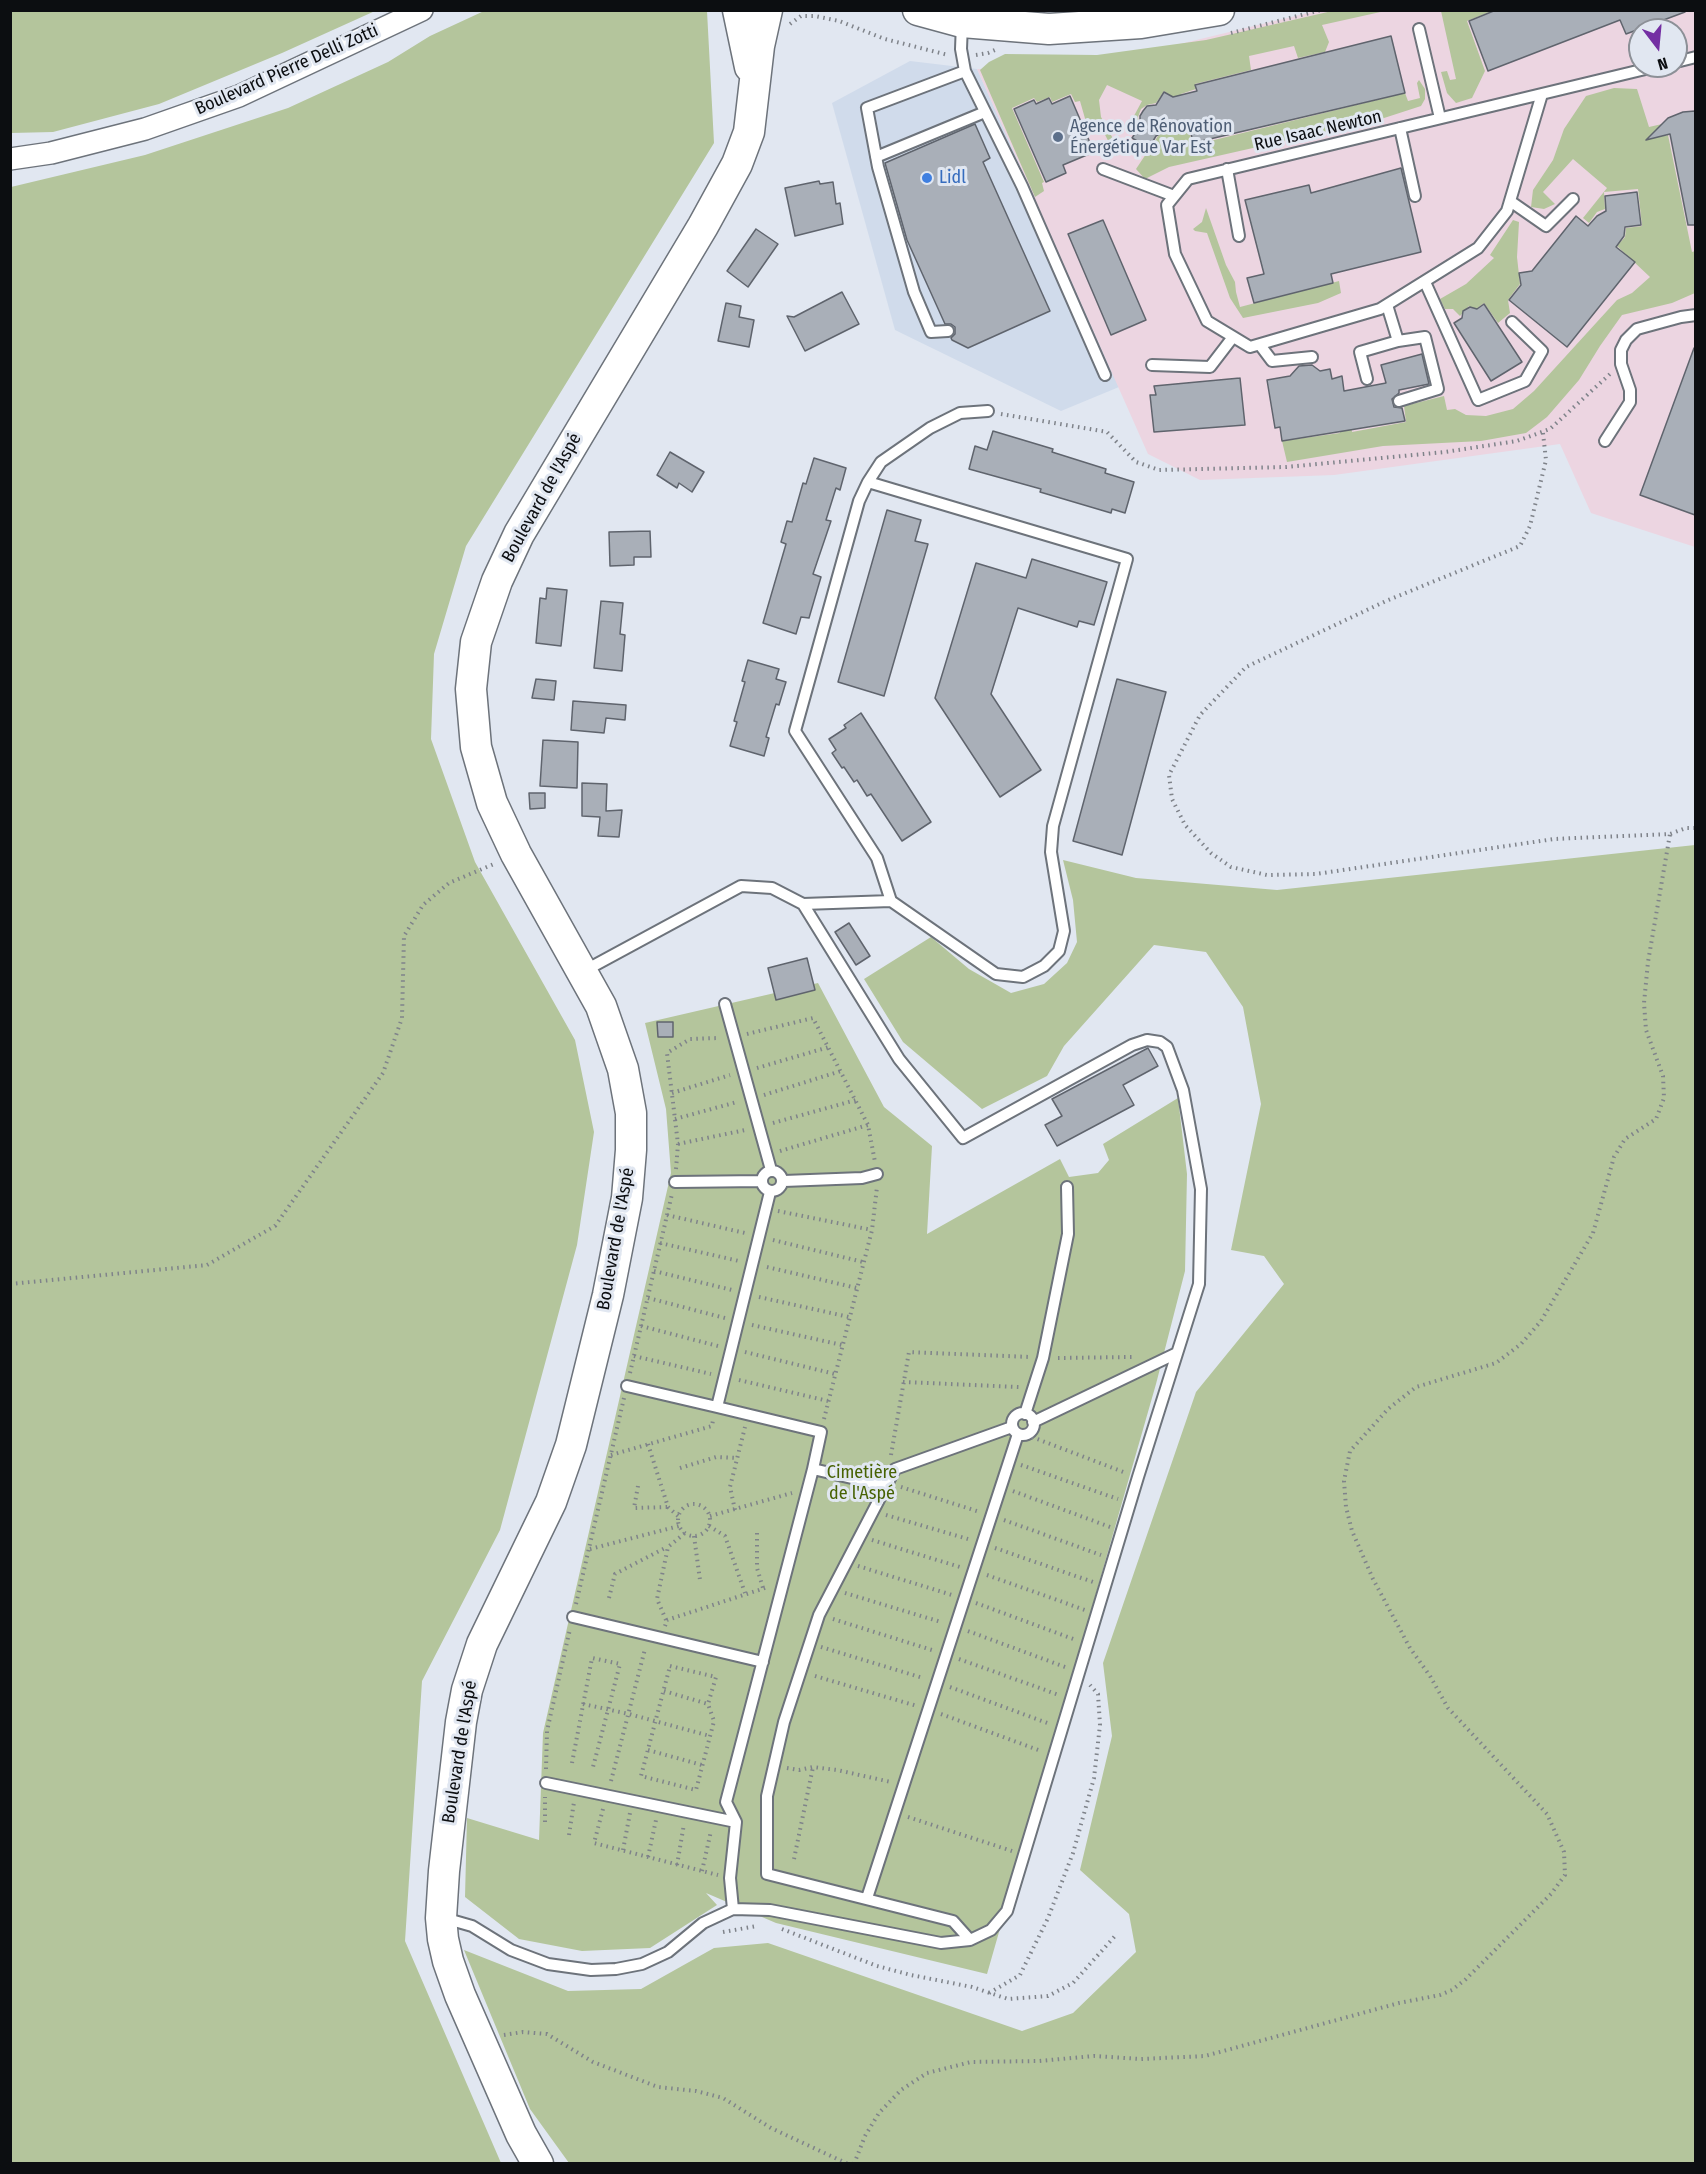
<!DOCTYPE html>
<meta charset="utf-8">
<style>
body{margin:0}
#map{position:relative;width:1706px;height:2174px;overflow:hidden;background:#e1e7f1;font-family:"Fira Sans Condensed",sans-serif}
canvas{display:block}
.frame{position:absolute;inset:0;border:12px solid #0c0e11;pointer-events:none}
.north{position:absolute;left:1628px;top:18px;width:60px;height:60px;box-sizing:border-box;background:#e1e7f1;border:2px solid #8c9097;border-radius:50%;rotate:164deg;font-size:16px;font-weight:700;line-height:24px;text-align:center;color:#0c0e11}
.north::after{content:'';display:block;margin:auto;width:21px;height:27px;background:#742fa3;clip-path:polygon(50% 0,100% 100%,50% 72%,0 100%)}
</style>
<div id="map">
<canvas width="1706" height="2174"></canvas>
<div class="frame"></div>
<div class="north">N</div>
</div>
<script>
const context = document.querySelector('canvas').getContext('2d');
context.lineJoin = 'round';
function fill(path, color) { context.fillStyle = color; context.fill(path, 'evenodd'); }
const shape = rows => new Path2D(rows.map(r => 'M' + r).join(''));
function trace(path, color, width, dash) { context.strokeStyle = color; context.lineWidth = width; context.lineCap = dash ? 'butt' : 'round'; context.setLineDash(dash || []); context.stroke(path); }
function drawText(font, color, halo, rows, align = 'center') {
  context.font = font + ' "Fira Sans Condensed",sans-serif'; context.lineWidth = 6; context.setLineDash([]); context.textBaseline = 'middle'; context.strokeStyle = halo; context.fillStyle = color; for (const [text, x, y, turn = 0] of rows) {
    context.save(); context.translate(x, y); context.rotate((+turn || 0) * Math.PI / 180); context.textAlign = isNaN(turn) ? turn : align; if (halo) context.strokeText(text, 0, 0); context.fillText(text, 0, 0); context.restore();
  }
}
fill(shape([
 [910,61,977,69,1119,387,1061,411,895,330,832,103]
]), '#d0dbeb');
fill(shape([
 [1316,11,1695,11,1695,547,1591,513,1560,444,1334,475,1200,480,1148,454,977,69,1081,68],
 [1640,30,1676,30,1676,66,1640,66]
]), '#ecd5e1');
fill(shape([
 [10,11,11,10,375,11,282,53,159,104,53,132,11,133],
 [484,11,707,11,714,143,466,546,434,654,431,739,475,862,575,1040,594,1132,577,1245,500,1530,422,1681,405,1941,501,2163,11,2163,11,187,145,155,288,108,388,62,430,36],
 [1332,11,1385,11,1322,25,1329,42,1325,52,1298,58,1294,46,1249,56,1251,70,1195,84,1196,89,1181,94,1185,112,1176,99,1164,91,1156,103,1147,105,1141,109,1138,117,1139,125,1134,133,1128,127,1142,101,1107,85,1099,100,1101,117,1121,153,1116,156,1100,125,1088,129,1080,101,1075,102,1071,94,1052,102,1050,97,1037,102,1034,98,1012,108,1044,182,1042,183,1044,191,1035,197,980,70,989,62,1005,54,1097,55,1206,40],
 [1441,11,1492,11,1467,21,1485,71,1472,98,1456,103,1447,93,1441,72,1447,71,1450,80,1456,79],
 [1419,80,1425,89,1425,99,1421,106,1381,119,1169,167,1145,179,1136,169,1158,136,1167,130,1188,125,1192,144,1209,140,1210,141,1405,93,1408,101,1420,98,1417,83],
 [1614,88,1637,89,1649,127,1662,124,1665,136,1668,135,1692,252,1695,251,1695,293,1672,303,1622,315,1600,346,1579,380,1547,417,1526,433,1481,441,1383,446,1287,462,1282,441,1340,433,1336,404,1349,402,1352,432,1406,422,1404,406,1444,396,1447,410,1455,409,1466,415,1486,416,1513,409,1534,391,1617,300,1632,293,1650,277,1617,246,1625,237,1626,228,1642,226,1638,189,1604,192,1605,209,1597,212,1589,223,1583,218,1607,188,1573,159,1543,192,1555,204,1544,209,1531,207,1533,190,1553,160,1564,129,1586,96],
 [1206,208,1226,265,1235,282,1236,292,1240,307,1339,281,1341,293,1318,303,1243,318,1230,298,1207,233,1195,231,1193,229,1202,222],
 [1513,220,1519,222,1517,257,1520,284,1508,300,1510,313,1498,323,1484,303,1475,310,1469,306,1460,316,1453,309,1445,309,1440,299,1466,284,1494,258,1490,255],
 [1695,845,1695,2163,569,2163,530,2109,464,1950,568,1991,641,1989,714,1948,768,1943,1022,2031,1073,2013,1136,1952,1129,1914,1080,1870,1112,1736,1103,1663,1196,1392,1284,1284,1264,1256,1231,1250,1261,1104,1243,1007,1206,952,1154,945,1064,1046,1047,1076,982,1109,903,1042,864,979,931,937,969,969,1011,993,1044,984,1067,963,1077,942,1073,900,1063,860,1136,878,1277,890],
 [818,983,884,1107,932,1146,927,1234,1060,1159,1069,1177,1098,1173,1109,1160,1103,1144,1178,1098,1187,1174,1185,1271,1156,1384,987,1974,776,1923,706,1893,717,1905,650,1948,582,1951,519,1939,465,1897,467,1818,539,1840,543,1733,671,1173,666,1109,645,1023]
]), '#b4c59c');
const building = shape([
 [1496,10,1684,10,1685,12,1626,34,1620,20,1488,71,1469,21,1496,10],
 [1391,36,1405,93,1193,143,1189,124,1168,129,1156,136,1149,148,1132,138,1140,126,1140,116,1143,111,1147,106,1156,105,1164,92,1173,97,1197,91,1195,85,1391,36],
 [1070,96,1094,152,1063,165,1066,173,1046,182,1014,109,1034,100,1036,104,1049,98,1052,104,1070,96],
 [1695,111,1695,225,1688,225,1670,134,1646,140,1668,118,1683,112,1695,111],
 [975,124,990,158,983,162,1050,311,968,348,952,340,951,338,955,334,955,327,951,324,945,324,907,240,885,163,975,124],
 [1401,168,1421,252,1331,274,1333,283,1254,303,1247,278,1264,274,1245,200,1309,185,1311,193,1401,168],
 [819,181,820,184,833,182,836,204,840,203,843,224,795,236,785,188,819,181],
 [1637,192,1641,225,1625,227,1624,236,1616,247,1635,262,1567,347,1509,300,1521,285,1519,273,1532,271,1576,216,1588,226,1597,216,1606,211,1605,196,1637,192],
 [1103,220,1146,320,1111,335,1068,234,1103,220],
 [756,229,778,244,748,287,727,271,756,229],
 [842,292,859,324,805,351,787,316,794,317,842,292],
 [726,303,741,306,739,317,754,320,749,347,718,341,726,303],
 [1484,304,1522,362,1491,381,1454,323,1462,318,1463,311,1470,307,1477,309,1484,304],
 [1694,348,1695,348,1695,515,1640,495,1694,348],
 [1422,354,1429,384,1399,390,1399,393,1392,399,1394,407,1402,408,1405,421,1282,441,1280,427,1275,428,1267,380,1290,376,1299,366,1312,365,1320,371,1330,369,1332,379,1342,376,1344,391,1386,383,1381,365,1422,354],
 [1240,378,1245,425,1154,432,1150,395,1156,395,1154,386,1240,378],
 [993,431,1053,449,1052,452,1106,469,1105,473,1134,482,1125,513,1112,509,1111,513,1040,492,1041,489,969,469,975,446,987,450,993,431],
 [670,452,704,472,692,492,679,483,677,488,657,475,670,452],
 [814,458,846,468,840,490,836,488,826,520,831,521,813,574,821,577,809,618,801,617,796,634,763,623,786,544,781,542,787,521,792,522,803,483,806,484,814,458],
 [887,510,921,520,915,541,928,544,884,696,838,682,887,510],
 [650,531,651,557,634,557,634,565,610,566,609,532,650,531],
 [1032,559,1107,582,1094,625,1079,621,1077,627,1018,608,991,694,1041,770,1000,797,935,698,976,563,1026,578,1032,559],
 [547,588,567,590,561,646,536,643,540,598,546,599,547,588],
 [601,601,623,603,620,634,625,635,622,671,594,668,601,601],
 [748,660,779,669,776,679,786,682,779,705,776,704,766,737,769,738,764,756,730,746,737,722,734,721,745,682,742,681,748,660],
 [536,679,556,681,554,700,532,698,536,679],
 [1117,679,1166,692,1122,855,1073,841,1117,679],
 [573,701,626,705,625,720,606,718,604,733,571,730,573,701],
 [861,713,931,822,902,841,871,794,867,796,857,780,854,782,844,767,842,768,832,753,836,750,829,739,846,728,844,725,861,713],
 [543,740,578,742,577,788,540,786,543,740],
 [582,783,607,784,606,811,622,810,619,837,598,836,600,817,582,816,582,783],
 [529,793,545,793,545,808,530,809,529,793],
 [849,923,870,956,856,965,835,932,849,923],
 [807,958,815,990,776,1000,768,968,807,958],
 [657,1022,673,1022,673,1037,658,1037,657,1022],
 [1148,1048,1158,1066,1123,1085,1134,1105,1057,1146,1045,1125,1062,1116,1052,1099,1148,1048]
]);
fill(building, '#a9afb8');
trace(building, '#5f646d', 1.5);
const service = shape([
 [1419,29,1440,118],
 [1676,62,1696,57],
 [965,71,1022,186,1105,375],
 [1542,94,1507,211,1478,248,1380,309,1250,347,1207,321,1175,254,1167,205,1188,179,1658,66],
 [1400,128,1415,196],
 [876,157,985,112],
 [1103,169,1174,196],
 [1227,169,1239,236],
 [1510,201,1546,226,1573,199],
 [1425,282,1478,400,1525,381,1542,351,1512,322],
 [948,331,931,332,914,292,878,167,867,108,965,71,961,49,962,23],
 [1398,341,1425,337,1438,389,1399,401],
 [1260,345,1272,361,1312,357],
 [1152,365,1210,367,1233,337],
 [1367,379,1360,352,1398,341,1387,305],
 [1605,441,1630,402,1630,390,1621,364,1621,350,1626,340,1637,329,1681,317,1696,315],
 [868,482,859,501,795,731,877,858,891,901],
 [803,904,891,901,996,974,1023,977,1044,966,1059,951,1064,931,1051,852,1053,826,1127,559,868,482,881,462,930,428,960,413,988,411],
 [725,1004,771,1170],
 '762 1181a10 10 0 1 1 20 0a10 10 0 1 1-20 0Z',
 [784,1181,862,1178,877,1174],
 [675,1182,762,1181],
 [770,1192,717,1407,821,1432,813,1469,886,1486],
 [627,1386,717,1407],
 '1012 1424a11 11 0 1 1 22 0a11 11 0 1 1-22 0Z',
 [1025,1414,1043,1358,1068,1234,1067,1187],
 [1033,1422,1177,1353],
 [573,1617,763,1662],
 [546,1783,736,1822],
 [867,1898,1018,1434],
 [733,1909,730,1878,736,1822,726,1802,813,1469],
 [444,1918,472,1926,511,1950,548,1964,591,1970,616,1969,642,1964,668,1952,703,1923,733,1909,770,1910,941,1943,970,1940,991,1930,1007,1911,1138,1477,1199,1284,1201,1189,1183,1090,1167,1047,1160,1042,1147,1040,1132,1045,963,1138,899,1059,803,904,772,888,741,886,584,971],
 [970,1940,953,1921,767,1874,767,1796,784,1722,819,1615,895,1469,1012,1427]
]);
const minor = shape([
 [10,159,51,153,145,129,239,96,422,10]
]);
const secondary = shape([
 [738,10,750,67],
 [918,10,962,22,1049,29,1141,23,1219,10],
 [538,2164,521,2134,460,1995,448,1961,443,1939,441,1918,444,1871,461,1722,467,1690,482,1644,551,1502,571,1445,608,1295,627,1198,631,1150,631,1113,623,1069,601,1006,516,854,492,803,476,747,471,689,476,642,497,581,519,534,703,226,737,164,749,132,759,46,767,10]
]);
trace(service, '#6d737b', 14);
trace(minor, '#6d737b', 24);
trace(secondary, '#6d737b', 33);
trace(shape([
 [790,24,801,16,815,16,839,21,885,39,948,55],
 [1231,33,1321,10],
 [976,55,988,53,995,50],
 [1001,414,1107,432,1136,462,1159,470,1286,467,1445,452,1517,441,1550,429,1610,374],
 [1543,433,1546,460,1530,526,1520,546,1386,601,1246,667,1200,715,1169,775,1172,799,1185,825,1211,853,1231,867,1267,875,1316,874,1554,839,1670,834,1686,828,1696,828],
 [747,1034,813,1018,868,1125,875,1162],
 [757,1068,829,1047],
 [672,1093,730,1075],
 [764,1095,841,1071],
 [675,1119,737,1102],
 [773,1123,856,1100],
 [678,1144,745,1130],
 [780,1151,868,1125],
 [676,1169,678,1144,667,1053,690,1039,719,1038],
 [778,1211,872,1230],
 [667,1215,745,1233],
 [773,1240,863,1262],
 [660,1243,739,1261],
 [767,1267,857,1288],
 [654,1271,732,1290],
 [10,1284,207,1265,275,1226,383,1073,402,1018,404,936,423,905,449,883,494,864],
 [759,1297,849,1317],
 [648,1298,725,1318],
 [752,1325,842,1345],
 [641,1326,718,1346],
 [745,1352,835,1374],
 [634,1356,711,1374],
 [1058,1358,1132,1357],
 [630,1373,672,1194],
 [739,1380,828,1401],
 [903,1382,1019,1387],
 [824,1419,872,1230,877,1187],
 [1032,1437,1126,1473],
 [648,1444,668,1507,678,1516],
 [611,1455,712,1426,713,1420],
 [891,1455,909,1352,1030,1357],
 [1021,1465,1118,1499],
 [680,1468,716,1457,737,1458],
 [638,1486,634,1508,668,1507],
 [901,1487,980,1512],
 [1013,1491,1110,1527],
 '678 1520a16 16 0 1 1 32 0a16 16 0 1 1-32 0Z',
 [735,1510,730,1487,745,1427],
 [886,1515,968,1539],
 [710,1516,792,1493],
 [1004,1520,1101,1555],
 [709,1526,725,1536,745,1593],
 [757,1533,757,1568,763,1588],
 [694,1536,700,1580],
 [872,1540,960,1567],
 [995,1548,1093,1582],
 [590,1549,679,1526],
 [858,1566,952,1595],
 [987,1575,1085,1610],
 [845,1593,941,1622],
 [609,1598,615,1574,667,1547],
 [976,1603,1076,1640],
 [576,1604,624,1398],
 [833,1619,935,1651],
 [666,1620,657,1599,668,1547,685,1533],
 [665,1626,667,1620,768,1587],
 [968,1631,1065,1667],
 [821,1647,923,1678],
 [959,1659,1059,1695],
 [670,1666,716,1677,708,1704,714,1721,696,1790,641,1776,670,1666],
 [815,1676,917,1706],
 [950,1687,1050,1724],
 [664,1691,708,1704],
 [583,1704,629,1714,710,1736],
 [941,1714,1041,1751],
 [648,1750,702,1765],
 [572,1763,592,1658,620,1664,593,1767],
 [787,1768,799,1770,813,1767,837,1770,891,1782],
 [546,1769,547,1731,570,1629],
 [611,1781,645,1649],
 [603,1809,594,1843,718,1875],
 [908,1817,1012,1851],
 [545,1822,545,1797],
 [569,1835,574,1802],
 [623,1850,630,1813],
 [648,1857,656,1820],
 [794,1859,813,1767],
 [677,1865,684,1824],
 [702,1871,711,1831],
 [782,1929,877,1966,911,1975,972,1987,1008,1999,1048,1996,1073,1983,1115,1936],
 [723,1932,757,1926],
 [989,1993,1020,1975,1048,1918,1073,1853,1094,1778,1100,1725,1098,1694,1090,1685],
 [504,2035,523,2032,547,2034,593,2062,658,2087,696,2091,723,2098,771,2128,848,2164],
 [854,2164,865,2136,879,2113,901,2090,927,2073,971,2062,1039,2061,1094,2056,1141,2059,1205,2056,1399,2003,1440,1995,1452,1990,1466,1979,1551,1894,1565,1875,1564,1852,1547,1814,1448,1708,1430,1676,1410,1648,1373,1579,1352,1531,1346,1507,1344,1481,1350,1451,1388,1409,1416,1387,1496,1363,1521,1344,1541,1321,1593,1233,1614,1157,1625,1139,1656,1119,1664,1098,1663,1076,1646,1030,1644,1003,1648,962,1670,834]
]), '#7f838a', 4, [1.5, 4.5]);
trace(service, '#fff', 10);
trace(minor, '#fff', 21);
trace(secondary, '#fff', 30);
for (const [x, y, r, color] of [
 [1058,137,6,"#5c6f8a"],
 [927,178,6,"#3f7fe0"]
]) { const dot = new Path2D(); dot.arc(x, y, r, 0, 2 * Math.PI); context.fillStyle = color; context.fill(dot); trace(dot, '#e1e7f1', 2); }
drawText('18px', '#0c0e11', '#e1e7f1', [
 ["Boulevard Pierre Delli Zotti",287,70,-24],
 ["Rue Isaac Newton",1318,131,-13],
 ["Boulevard de l'Aspé",542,498,-61],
 ["Boulevard de l'Aspé",616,1239,-80],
 ["Boulevard de l'Aspé",460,1752,-81]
]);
drawText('18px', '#4e5e75', '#e1e7f1', [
 ["Agence de Rénovation",1070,127],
 ["Énergétique Var Est",1070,148]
], 'left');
drawText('18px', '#366cbe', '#e1e7f1', [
 ["Lidl",939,178]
], 'left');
drawText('18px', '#476203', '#e1e7f1', [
 ["Cimetière",862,1473],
 ["de l'Aspé",862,1494]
]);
</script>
